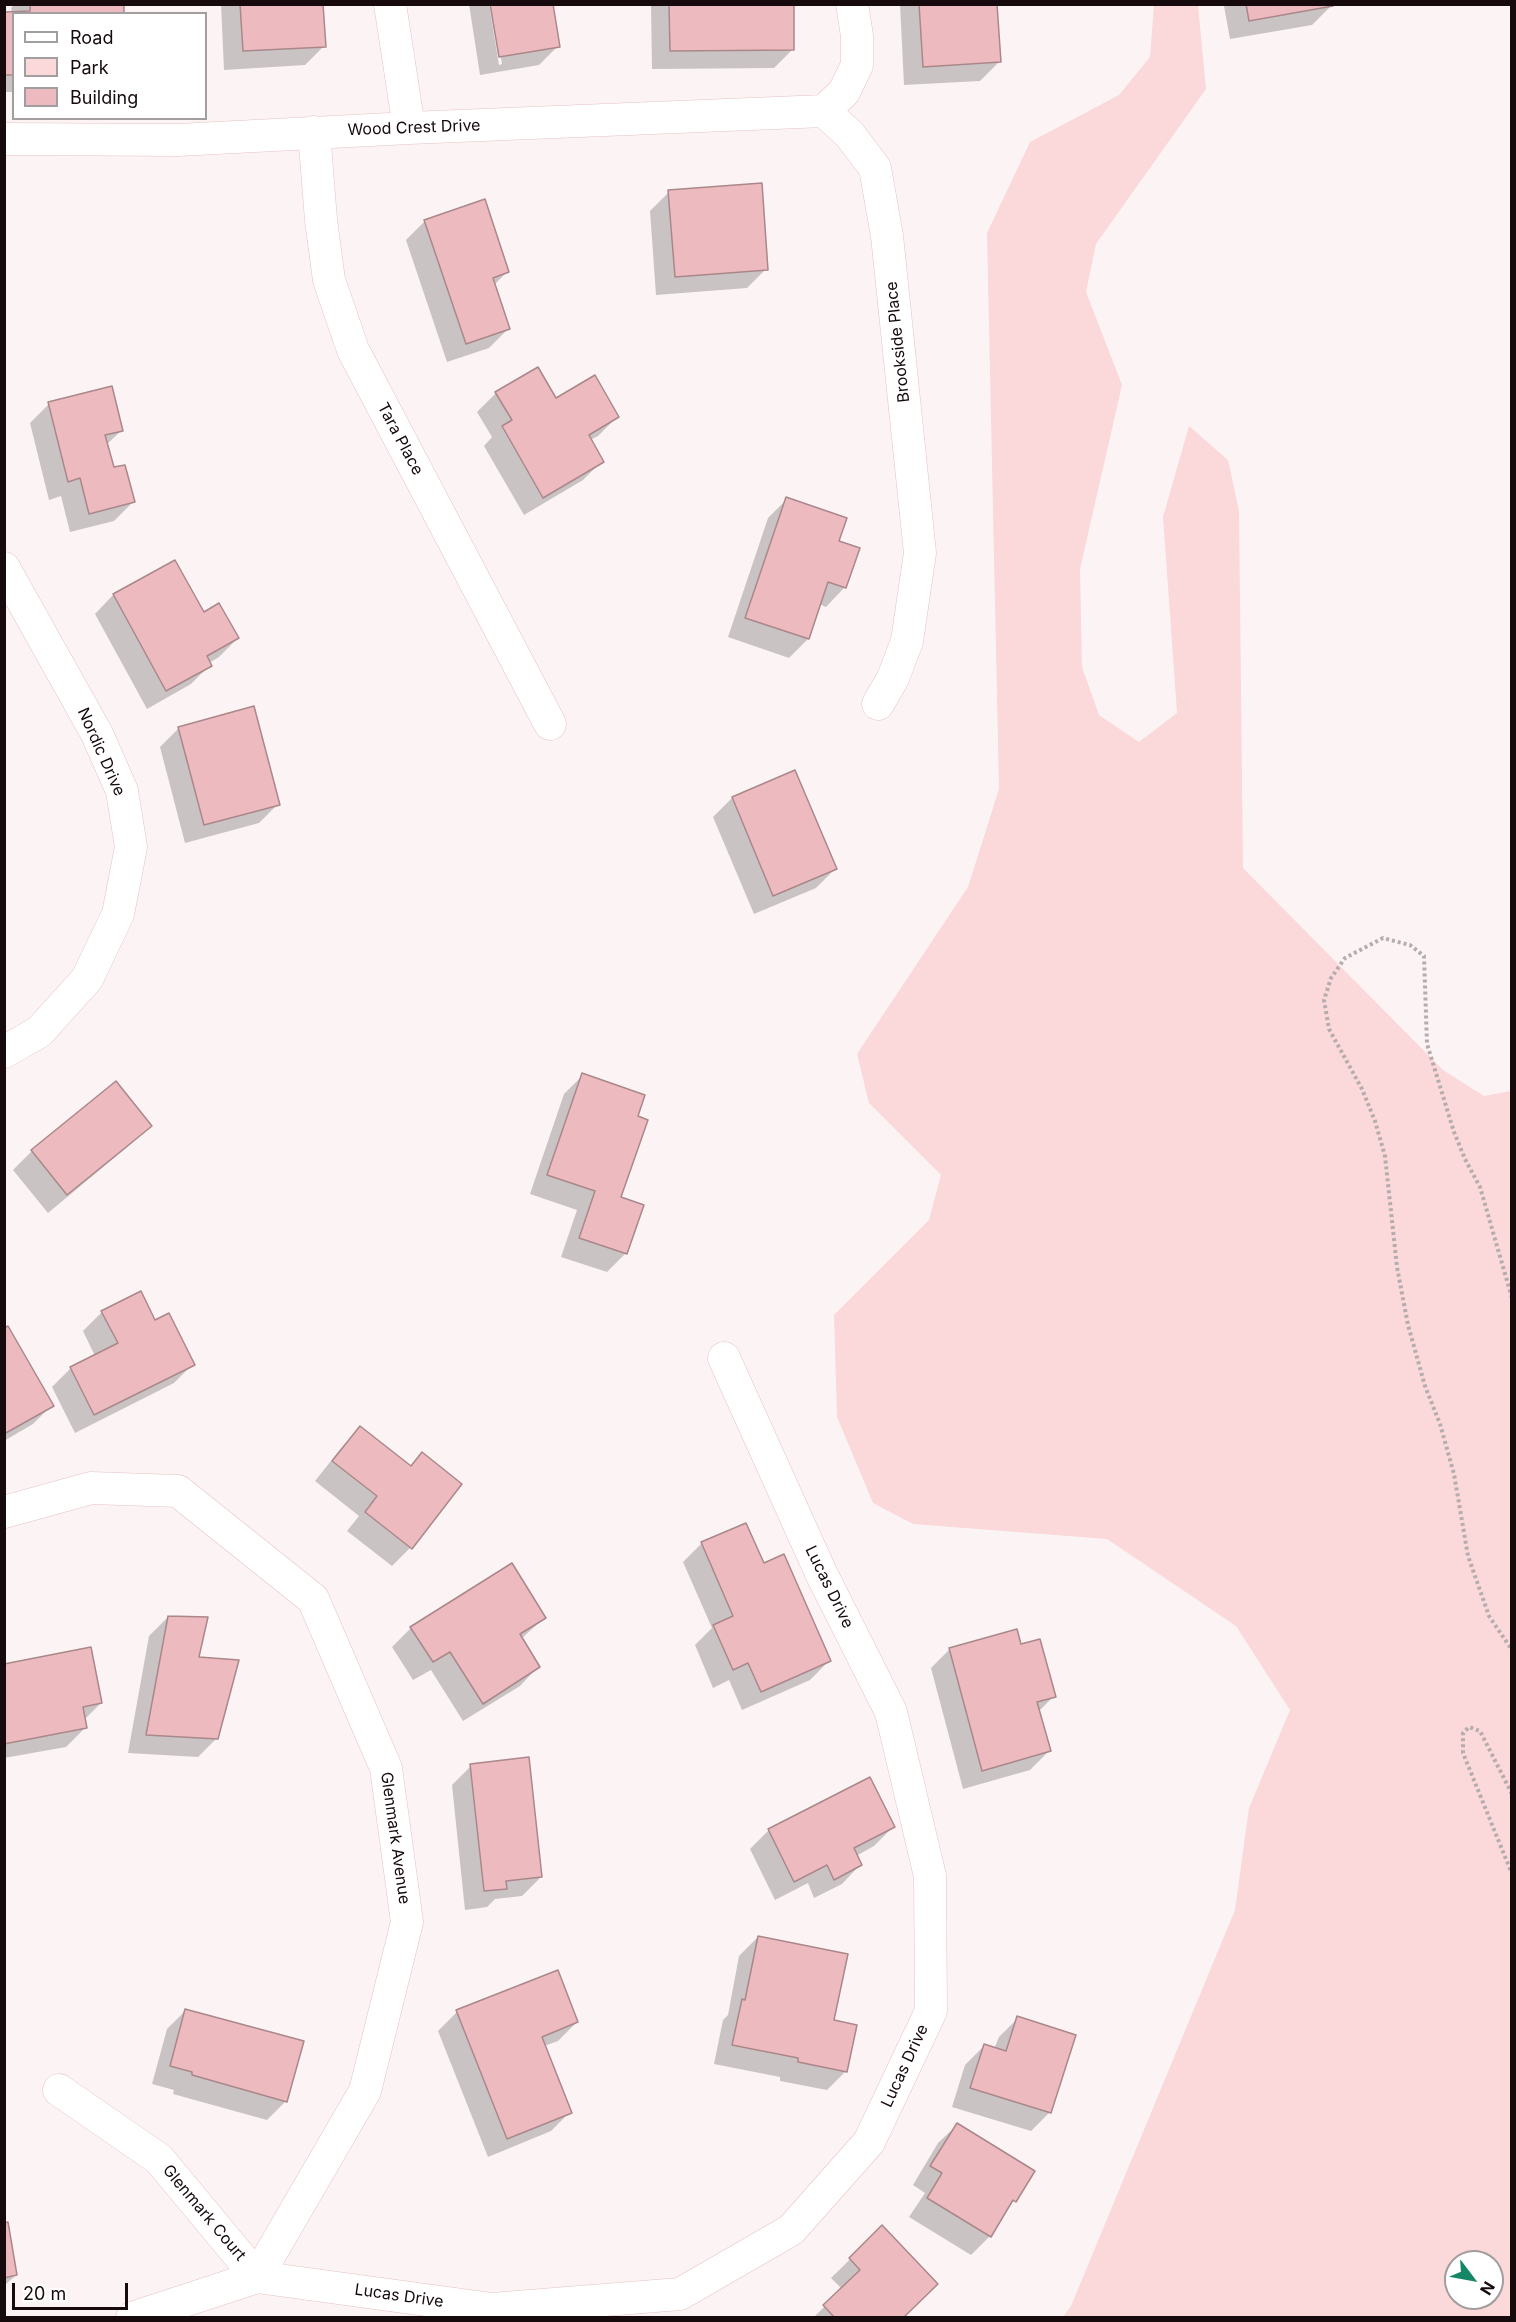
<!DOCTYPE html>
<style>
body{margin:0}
#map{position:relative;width:1516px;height:2322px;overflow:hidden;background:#fcf4f4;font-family:Inter,sans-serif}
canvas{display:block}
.frame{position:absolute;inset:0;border:6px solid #160a0c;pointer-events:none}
.legend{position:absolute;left:12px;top:12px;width:195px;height:108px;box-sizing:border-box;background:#fff;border:2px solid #a29d9e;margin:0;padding:8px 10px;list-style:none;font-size:18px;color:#160a0c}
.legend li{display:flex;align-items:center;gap:12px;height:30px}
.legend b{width:30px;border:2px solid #a29d9e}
.north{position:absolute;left:1444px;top:2250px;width:60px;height:60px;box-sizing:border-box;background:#fff;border:2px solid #a29d9e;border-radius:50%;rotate:122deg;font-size:16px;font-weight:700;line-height:24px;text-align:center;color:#160a0c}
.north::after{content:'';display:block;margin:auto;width:21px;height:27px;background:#158766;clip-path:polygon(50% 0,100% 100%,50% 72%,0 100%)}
.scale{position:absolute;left:12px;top:2283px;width:116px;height:27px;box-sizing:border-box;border:3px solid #160a0c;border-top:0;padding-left:8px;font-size:18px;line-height:21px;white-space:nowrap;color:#160a0c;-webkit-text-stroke:4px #fff;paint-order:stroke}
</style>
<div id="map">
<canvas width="1516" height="2322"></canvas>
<div class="frame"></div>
<ul class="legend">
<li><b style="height:8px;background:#fff"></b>Road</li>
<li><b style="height:16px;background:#fbd8da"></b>Park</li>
<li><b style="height:16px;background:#edbbbf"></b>Building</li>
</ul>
<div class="north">N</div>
<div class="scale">20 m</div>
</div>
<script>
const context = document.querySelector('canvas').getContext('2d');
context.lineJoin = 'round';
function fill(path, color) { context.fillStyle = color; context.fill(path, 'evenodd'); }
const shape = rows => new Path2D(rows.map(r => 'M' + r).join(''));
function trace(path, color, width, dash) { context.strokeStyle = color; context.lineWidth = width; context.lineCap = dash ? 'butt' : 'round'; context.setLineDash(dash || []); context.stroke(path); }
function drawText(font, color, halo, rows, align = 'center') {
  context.font = font + ' Inter,sans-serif'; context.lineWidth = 6; context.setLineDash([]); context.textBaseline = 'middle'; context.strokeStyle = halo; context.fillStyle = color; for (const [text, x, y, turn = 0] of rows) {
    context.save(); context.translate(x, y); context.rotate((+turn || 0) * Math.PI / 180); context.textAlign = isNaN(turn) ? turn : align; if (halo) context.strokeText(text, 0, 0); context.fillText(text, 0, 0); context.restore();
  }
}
fill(shape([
 [1154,5,1198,5,1206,89,1096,244,1086,292,1122,385,1080,569,1082,667,1099,715,1139,742,1177,713,1163,517,1189,426,1228,460,1239,511,1243,868,1443,1070,1484,1096,1511,1091,1511,2317,1063,2317,1071,2306,1235,1910,1249,1808,1290,1710,1236,1626,1107,1539,913,1524,873,1503,837,1417,834,1315,929,1220,941,1175,869,1103,857,1054,968,887,999,789,987,233,1030,142,1119,95,1150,57],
 [1456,2262,1492,2262,1492,2298,1456,2298]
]), '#fbd8da');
fill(shape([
 [15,4,123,4,14,14,14,92,4,92,4,14,12,13,11,8],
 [221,4,322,4,324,46,305,65,224,70],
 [469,4,489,4,499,65,502,64,492,4,558,46,539,65,480,75],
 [651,4,793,4,793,49,774,68,652,69],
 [900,4,996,4,999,62,980,81,904,85],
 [1226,4,1331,4,1331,6,1312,25,1230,39,1224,6],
 [669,192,766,269,747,288,656,295,650,211],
 [425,221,507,272,494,285,508,329,489,348,447,362,406,240],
 [537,369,555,401,617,417,598,436,590,440,602,461,583,480,524,515,484,446,492,437,477,412,496,393],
 [49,404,122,430,106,445,113,469,133,502,114,521,70,532,61,496,49,500,30,423],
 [787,499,837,542,858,549,844,588,826,607,819,604,808,639,789,658,728,637,768,518],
 [174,562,203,614,238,638,219,657,209,663,210,665,191,684,147,709,95,614,113,595],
 [179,728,278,804,259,823,185,843,160,747],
 [794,772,835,869,816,888,754,914,713,817,732,798],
 [583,1075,637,1117,619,1198,626,1253,607,1272,561,1257,577,1210,530,1194,564,1094],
 [150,1125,131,1144,48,1213,13,1170,32,1151],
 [102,1312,155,1322,193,1364,174,1383,75,1433,52,1387,71,1368,95,1356,83,1331],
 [4,1330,52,1405,33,1424,4,1441],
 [360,1428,410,1467,422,1454,410,1548,392,1566,347,1531,359,1516,315,1481,342,1447],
 [702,1543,763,1565,829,1661,810,1680,742,1710,729,1680,713,1688,695,1645,712,1628,683,1562],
 [168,1617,217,1738,198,1757,128,1753,149,1636],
 [544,1618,521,1639,538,1667,520,1686,463,1721,431,1670,413,1680,392,1647,411,1628],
 [1020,1645,1054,1696,1038,1712,1049,1751,1030,1770,963,1789,931,1668,950,1649],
 [4,1665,101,1703,84,1720,85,1728,66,1747,4,1758],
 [471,1766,541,1877,522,1896,495,1899,487,1907,465,1910,452,1785],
 [870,1779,893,1827,874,1846,856,1856,860,1865,842,1884,814,1898,808,1883,775,1900,750,1849,769,1830],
 [758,1937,833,2022,846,2071,827,2090,780,2081,780,2077,714,2064,723,2020,728,2015,739,1956],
 [186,2010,286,2101,267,2120,173,2094,174,2090,152,2084,167,2029],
 [457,2012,577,2022,558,2041,544,2046,570,2112,551,2131,488,2157,438,2031],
 [1018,2018,1050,2112,1031,2131,952,2107,965,2065,984,2046,994,2049,999,2037],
 [957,2125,1014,2201,1007,2208,990,2236,971,2255,909,2217,925,2193,913,2185,938,2143],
 [4,2225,16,2275,4,2286],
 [882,2228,902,2318,813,2318,842,2289,831,2278]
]), '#0003');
const building = shape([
 [30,4,124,4,124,14,14,14,14,75,4,75,4,12,30,11,30,4],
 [240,4,323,4,326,47,243,51,240,4],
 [490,4,553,4,560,47,499,57,490,4],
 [669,4,794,4,794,50,670,51,669,4],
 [919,4,997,4,1001,62,923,67,919,4],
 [1246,4,1333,4,1333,6,1249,21,1246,4],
 [762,183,768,270,675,277,668,190,762,183],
 [485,199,509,272,493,278,510,329,466,344,424,220,485,199],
 [538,367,556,398,595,375,619,417,589,435,604,462,543,498,502,426,512,420,495,392,538,367],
 [112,386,123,431,105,435,114,467,125,465,135,502,89,514,80,478,68,482,48,402,112,386],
 [786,497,847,518,839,541,860,548,846,588,828,582,809,639,745,618,786,497],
 [175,560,204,612,219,603,239,638,207,656,212,666,166,691,113,594,175,560],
 [254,706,280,805,204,825,178,727,254,706],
 [795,770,837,869,773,896,732,797,795,770],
 [582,1073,645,1095,638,1116,648,1120,621,1197,644,1205,627,1254,579,1238,595,1191,547,1175,582,1073],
 [116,1081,152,1126,67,1195,31,1150,116,1081],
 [141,1291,155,1320,169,1313,195,1365,94,1415,70,1367,118,1343,101,1311,141,1291],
 [8,1326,54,1406,4,1434,4,1328,8,1326],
 [360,1426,411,1466,422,1452,462,1484,412,1549,365,1512,377,1496,332,1461,360,1426],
 [746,1523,764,1563,784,1554,831,1661,761,1692,748,1663,733,1670,713,1625,733,1616,701,1542,746,1523],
 [512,1563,546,1618,520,1634,540,1667,483,1704,450,1652,433,1662,410,1627,512,1563],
 [168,1616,208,1617,199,1657,239,1660,218,1739,146,1735,168,1616],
 [1017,1629,1021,1644,1040,1639,1056,1697,1037,1702,1051,1751,982,1771,949,1648,1017,1629],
 [91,1647,102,1703,83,1707,87,1728,4,1744,4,1664,91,1647],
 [529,1757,542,1877,506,1881,507,1889,484,1891,470,1764,529,1757],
 [870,1777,895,1827,854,1848,862,1865,834,1880,827,1865,794,1882,768,1829,870,1777],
 [758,1936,848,1954,834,2020,857,2025,847,2072,798,2062,798,2058,732,2045,742,1999,745,2000,758,1936],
 [558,1970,578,2022,542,2037,572,2113,507,2139,456,2010,558,1970],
 [185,2009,304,2041,287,2102,192,2075,192,2072,170,2066,185,2009],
 [1017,2016,1076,2035,1051,2113,970,2088,984,2044,1006,2051,1017,2016],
 [957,2123,1035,2171,1016,2202,1013,2200,991,2237,927,2198,942,2173,930,2166,957,2123],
 [8,2222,17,2275,4,2278,4,2223,8,2222],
 [882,2225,938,2284,903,2318,835,2318,823,2305,860,2270,849,2258,882,2225]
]);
fill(building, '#edbbbf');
trace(building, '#aa878a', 1.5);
const street = shape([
 [390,4,409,128],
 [852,4,857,36,857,65,844,92,824,111,850,135,875,168,887,236,920,553,907,641,893,678,878,704],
 [314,132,321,220,329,280,353,350,550,724],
 [4,139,178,140,409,128,824,111],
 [4,568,97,734,122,791,131,847,118,914,87,979,39,1032,4,1052],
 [4,1512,91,1488,178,1491,313,1599,386,1768,407,1922,365,2091,257,2277,132,2318],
 [59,2090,159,2159,257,2277,492,2309,680,2294,791,2230,869,2142,931,2011,930,1876,891,1712,821,1573,724,1358]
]);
trace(street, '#e6c1c4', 33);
trace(shape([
 [1512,1298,1480,1187,1465,1159,1454,1132,1427,1044,1424,956,1410,945,1383,938,1345,958,1331,978,1324,1000,1329,1029,1362,1089,1375,1121,1385,1156,1397,1267,1408,1325,1425,1386,1440,1424,1454,1474,1468,1556,1489,1616,1512,1650],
 [1512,1794,1480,1731,1469,1727,1463,1733,1463,1753,1512,1874]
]), '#b5acad', 4, [3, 3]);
trace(street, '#fff', 32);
drawText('16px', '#160a0c', '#fff', [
 ["Wood Crest Drive",414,128,-2],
 ["Brookside Place",898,342,-96],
 ["Tara Place",400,439,62],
 ["Nordic Drive",101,752,66],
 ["Lucas Drive",829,1587,64],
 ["Glenmark Avenue",395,1838,82],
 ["Lucas Drive",905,2066,-65],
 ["Glenmark Court",204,2213,50],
 ["Lucas Drive",399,2296,8]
]);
</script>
